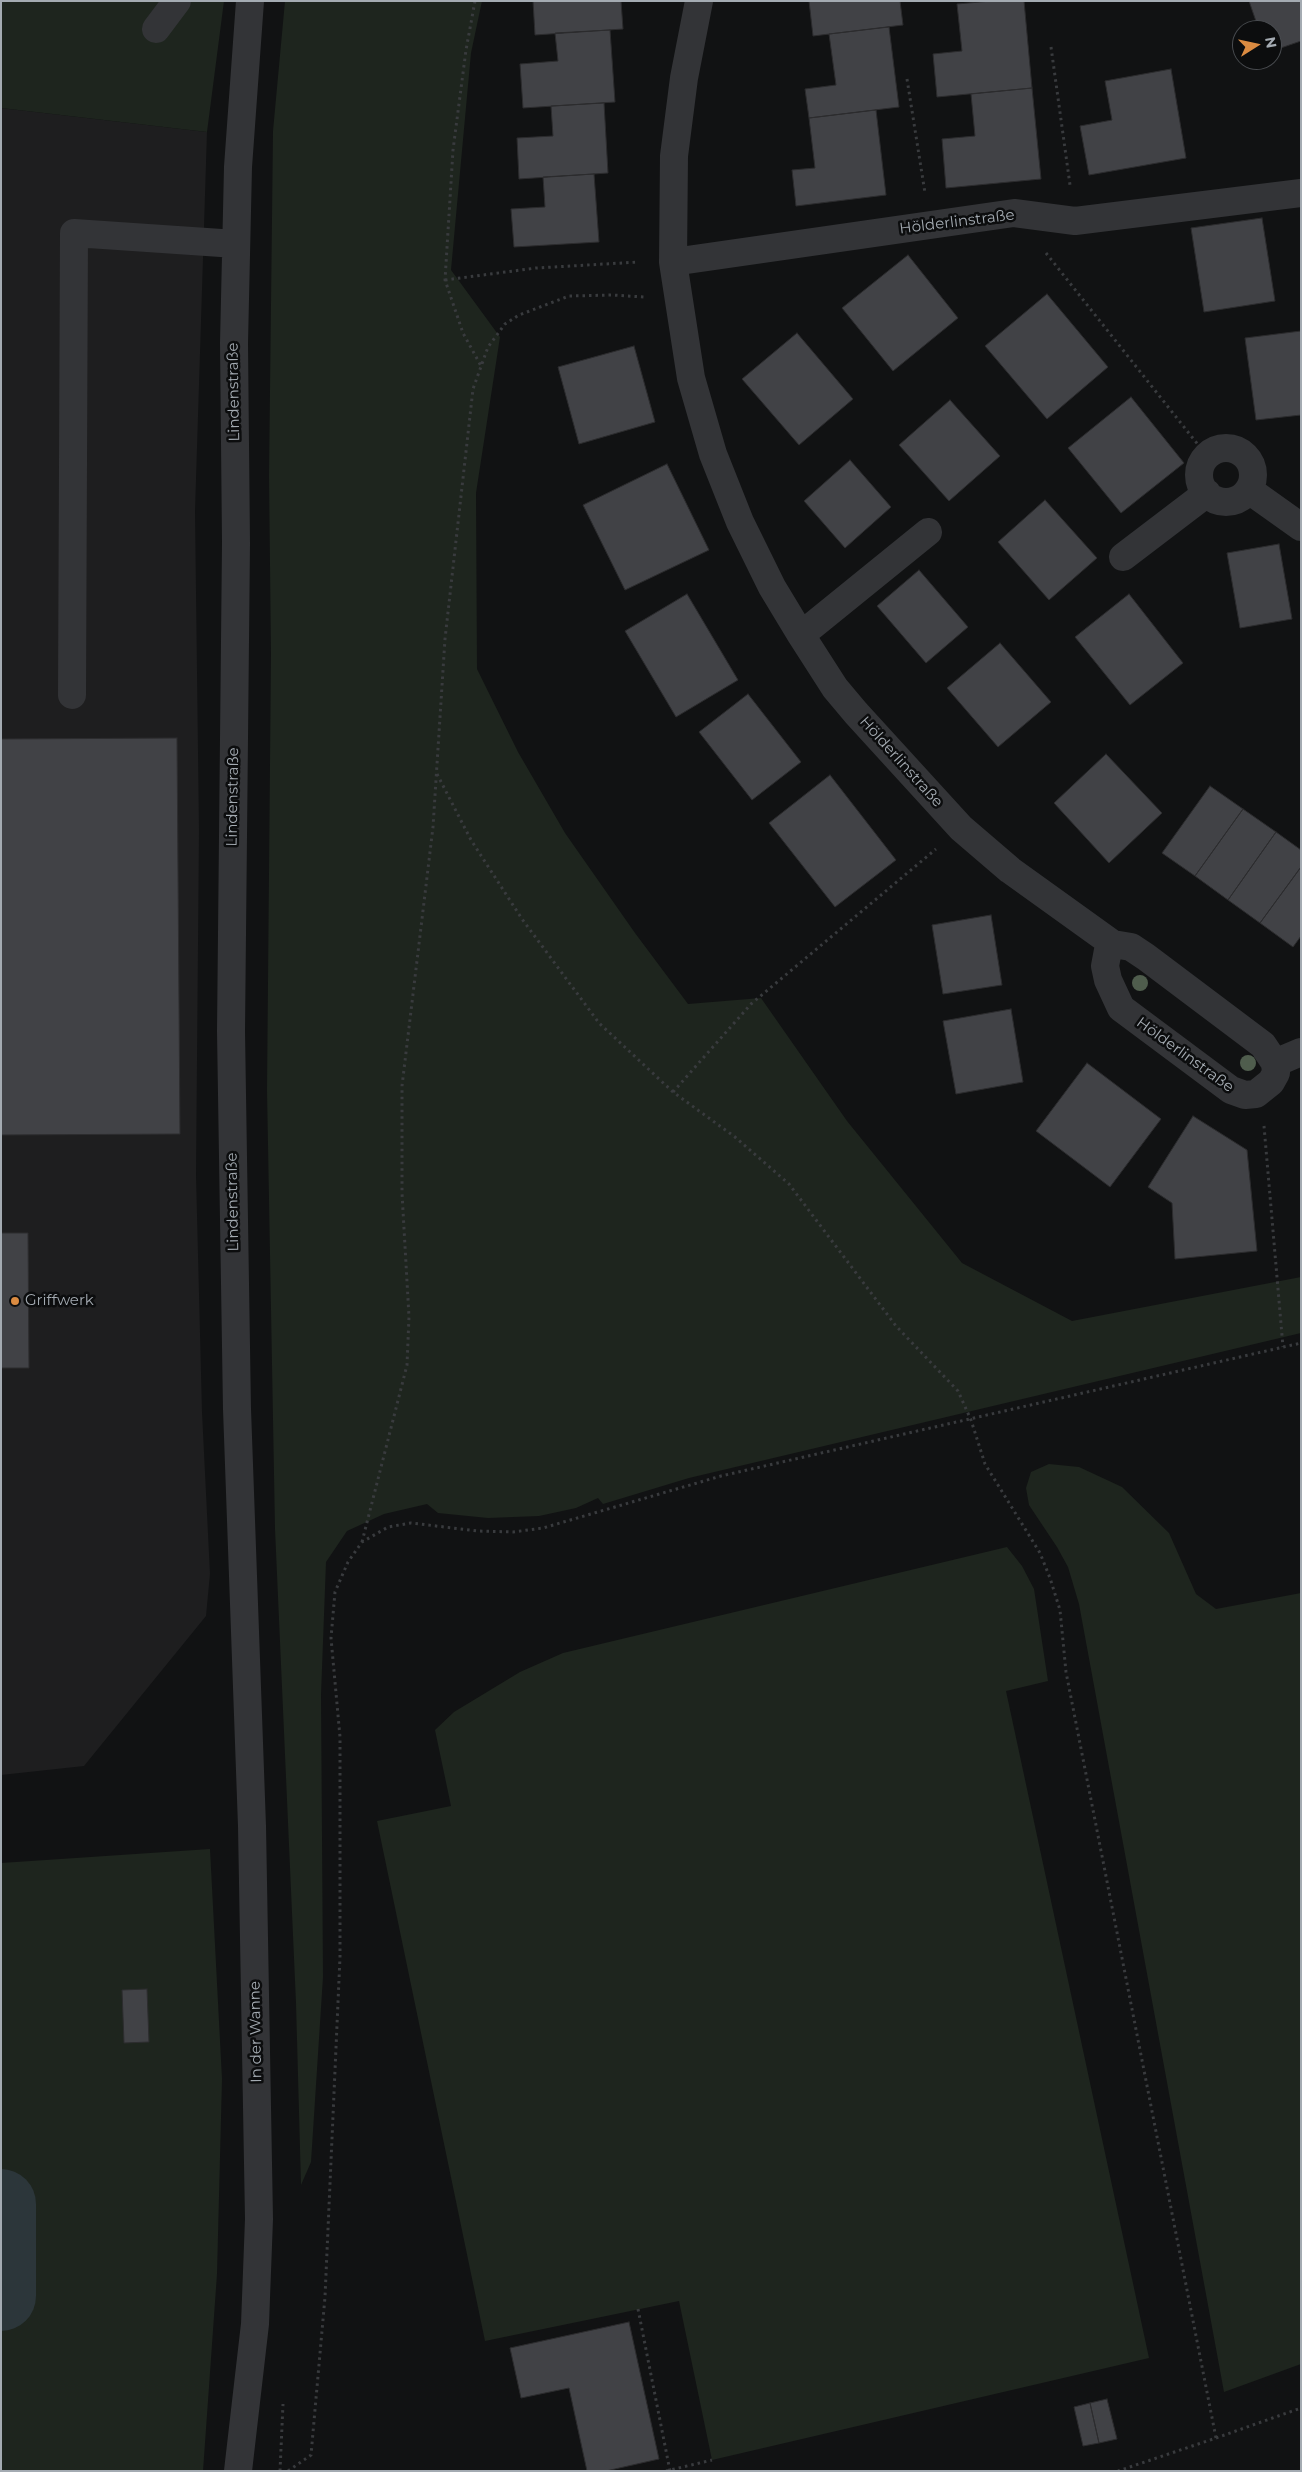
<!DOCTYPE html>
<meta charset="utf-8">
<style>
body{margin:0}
#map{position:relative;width:1302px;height:2472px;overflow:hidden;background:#111213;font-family:Montserrat,sans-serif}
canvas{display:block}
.frame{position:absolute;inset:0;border:2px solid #a4abb2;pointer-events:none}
.north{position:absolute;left:1232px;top:20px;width:50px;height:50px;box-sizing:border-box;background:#0c0d0e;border:1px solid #494c50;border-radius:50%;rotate:80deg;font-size:14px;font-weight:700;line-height:20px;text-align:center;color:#a4abb2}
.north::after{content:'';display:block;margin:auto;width:18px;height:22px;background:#db8b41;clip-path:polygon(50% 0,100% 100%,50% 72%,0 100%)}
</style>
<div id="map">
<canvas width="1302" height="2472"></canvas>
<div class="frame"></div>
<div class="north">N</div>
</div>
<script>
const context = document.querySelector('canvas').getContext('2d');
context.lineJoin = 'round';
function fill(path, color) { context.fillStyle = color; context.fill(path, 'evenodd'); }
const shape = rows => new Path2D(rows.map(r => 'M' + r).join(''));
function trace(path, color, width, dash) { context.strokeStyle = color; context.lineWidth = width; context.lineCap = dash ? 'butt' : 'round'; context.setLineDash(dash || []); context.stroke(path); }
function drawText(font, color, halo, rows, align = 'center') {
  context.font = font + ' Montserrat,sans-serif'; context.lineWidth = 5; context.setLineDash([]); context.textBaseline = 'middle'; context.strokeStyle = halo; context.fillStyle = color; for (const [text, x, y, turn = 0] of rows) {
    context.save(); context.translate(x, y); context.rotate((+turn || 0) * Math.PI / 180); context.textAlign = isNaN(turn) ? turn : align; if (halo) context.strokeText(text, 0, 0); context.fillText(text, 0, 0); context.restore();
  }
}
fill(shape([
 [1,108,207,132,195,511,199,831,196,1175,202,1412,210,1574,206,1616,84,1766,1,1775]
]), '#1e1e1f');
fill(shape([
 [1,1,224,1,207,132,1,108],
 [285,1,482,1,471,53,451,270,500,337,476,493,477,669,518,752,565,833,635,933,688,1004,761,998,847,1121,962,1263,1072,1321,1301,1277,1301,1333,689,1478,603,1504,598,1498,576,1508,539,1516,488,1518,438,1513,427,1504,384,1514,347,1531,326,1562,321,1695,323,1977,311,2162,301,2185,296,2003,275,1529,267,1090,271,654,269,476,273,131],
 [1049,1464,1079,1467,1122,1487,1169,1533,1196,1594,1216,1609,1301,1593,1301,2364,1224,2392,1079,1604,1068,1567,1057,1547,1029,1505,1026,1488,1031,1472],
 [1007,1547,1022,1566,1034,1589,1048,1681,1006,1691,1149,2358,712,2460,679,2301,485,2341,377,1821,451,1806,435,1730,454,1712,520,1672,563,1653],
 [210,1849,222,2079,217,2274,203,2471,1,2471,1,1863]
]), '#1e251e');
trace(shape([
 [1,2204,1,2296]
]), '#2c363a', 70);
const building = shape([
 [533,1,621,1,623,29,535,35,533,1],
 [809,1,900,1,903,25,813,36,809,1],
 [991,1,1024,1,1032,88,937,97,933,54,962,51,957,4,991,1],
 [1249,1,1301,1,1301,41,1272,51,1272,30,1259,30,1249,1],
 [889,27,899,107,809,118,805,89,836,85,829,34,889,27],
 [610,30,615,102,523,108,520,64,558,61,555,33,610,30],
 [1171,69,1186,158,1089,175,1080,126,1112,120,1105,81,1171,69],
 [1032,88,1041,179,946,188,942,139,975,136,971,94,1032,88],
 [604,103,608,173,519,179,517,138,553,136,551,106,604,103],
 [876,110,886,195,796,206,792,170,815,168,809,118,876,110],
 [594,174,599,242,514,247,511,209,545,207,543,177,594,174],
 [1262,218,1275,301,1204,312,1191,228,1262,218],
 [908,255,958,318,893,371,842,308,908,255],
 [1047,294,1108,367,1047,419,985,346,1047,294],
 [1301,331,1301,415,1256,420,1245,338,1301,331],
 [797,333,853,399,799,445,742,379,797,333],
 [634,346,655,422,579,444,558,367,634,346],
 [1131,397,1184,463,1121,513,1068,448,1131,397],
 [950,400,1000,456,949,501,899,445,950,400],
 [850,460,891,507,845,548,804,501,850,460],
 [667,464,709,550,625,590,583,505,667,464],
 [1045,500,1097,558,1049,600,998,542,1045,500],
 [1279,544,1292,619,1240,628,1227,553,1279,544],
 [919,570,968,627,926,663,877,606,919,570],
 [687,594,738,680,676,717,625,631,687,594],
 [1129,594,1183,663,1130,705,1075,637,1129,594],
 [1000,643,1051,702,998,747,947,688,1000,643],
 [748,694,801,762,752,800,699,732,748,694],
 [177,738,180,1134,1,1135,1,739,177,738],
 [1106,754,1162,813,1109,863,1054,803,1106,754],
 [830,775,896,860,835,907,769,823,830,775],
 [1210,786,1243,809,1195,876,1162,853,1210,786],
 [1243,809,1276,832,1228,900,1195,876,1243,809],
 [1276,832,1301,850,1301,867,1260,923,1228,900,1276,832],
 [1301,867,1301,936,1293,947,1260,923,1301,867],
 [991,915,1002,985,943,994,932,925,991,915],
 [1011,1009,1023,1082,956,1094,943,1021,1011,1009],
 [1087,1063,1161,1119,1110,1187,1036,1131,1087,1063],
 [1193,1116,1247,1150,1257,1251,1175,1259,1172,1203,1148,1187,1193,1116],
 [1,1233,28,1233,29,1368,1,1368,1,1233],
 [147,1989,149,2042,124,2043,122,1990,147,1989],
 [629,2322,659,2459,606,2471,587,2471,569,2388,521,2398,510,2348,629,2322],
 [1107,2399,1117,2439,1099,2443,1090,2403,1107,2399],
 [1090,2403,1099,2443,1083,2446,1074,2407,1090,2403]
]);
fill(building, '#414246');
trace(building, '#2c2c2e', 1);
trace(shape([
 [475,1,466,50,453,150,445,280,463,333,481,366],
 [1051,47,1070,185],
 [907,79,925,193],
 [1046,253,1207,456],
 [445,280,536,268,639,262],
 [437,774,471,840,522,919,599,1023,673,1092,735,1137,789,1184,896,1326,958,1391,971,1420,985,1464,1040,1553,1050,1578,1060,1610,1066,1672,1216,2438,1118,2471],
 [673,1092,751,1004,936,849],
 [1264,1126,1283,1347],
 [362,1542,407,1365,409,1317,402,1193,402,1086,433,827,445,639,473,389,488,347,505,324,519,315,569,296,612,295,644,297],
 [638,2309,670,2471],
 [1216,2438,1301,2408],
 [280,2471,283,2404],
 [288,2471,311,2455,325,2297,340,1957,340,1737,331,1638,335,1592,348,1562,362,1542,388,1527,411,1523,478,1531,513,1532,543,1528,721,1476,1301,1343],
 [666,2471,712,2460]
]), '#393b3e', 3, [2.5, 4]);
trace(shape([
 [699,1,684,78,674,156,673,262,691,378,713,454,740,522,772,587,801,635,835,688,856,713,961,828,1010,870,1113,944],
 [156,29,177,1],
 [673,262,1014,213,1075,221,1301,193],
 '1199 475a27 27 0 1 1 54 0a27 27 0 1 1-54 0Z',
 [1249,490,1301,527],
 [1123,557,1207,493],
 [801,635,928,532],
 [72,695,74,233,236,244],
 [1113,944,1131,947,1146,957,1263,1045,1275,1063,1276,1073,1271,1082,1256,1094,1245,1095,1231,1090,1121,1008,1108,980,1105,966,1108,950,1113,944],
 [1275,1063,1301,1052],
 [238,2471,255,2324,259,2219,252,1826,237,1409,231,1031,236,543,234,343,238,167,250,1]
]), '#333437', 28);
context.fillStyle = '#4f5d4d';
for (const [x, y] of [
 [1140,983],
 [1248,1063]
]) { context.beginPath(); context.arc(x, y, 8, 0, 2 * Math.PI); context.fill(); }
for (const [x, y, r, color] of [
 [15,1301,5,"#db8b41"]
]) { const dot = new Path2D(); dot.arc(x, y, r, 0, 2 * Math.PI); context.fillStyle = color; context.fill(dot); trace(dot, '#0c0d0e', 2); }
drawText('15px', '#a4abb2', '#0c0d0e', [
 ["Hölderlinstraße",957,222,-7],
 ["Lindenstraße",234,392,-91],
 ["Hölderlinstraße",901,762,48],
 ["Lindenstraße",233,797,-89],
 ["Hölderlinstraße",1185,1055,36],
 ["Lindenstraße",233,1202,-91],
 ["In der Wanne",256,2032,-91]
]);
drawText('15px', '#a4abb2', '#0c0d0e', [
 ["Griffwerk",25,1301]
], 'left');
</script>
